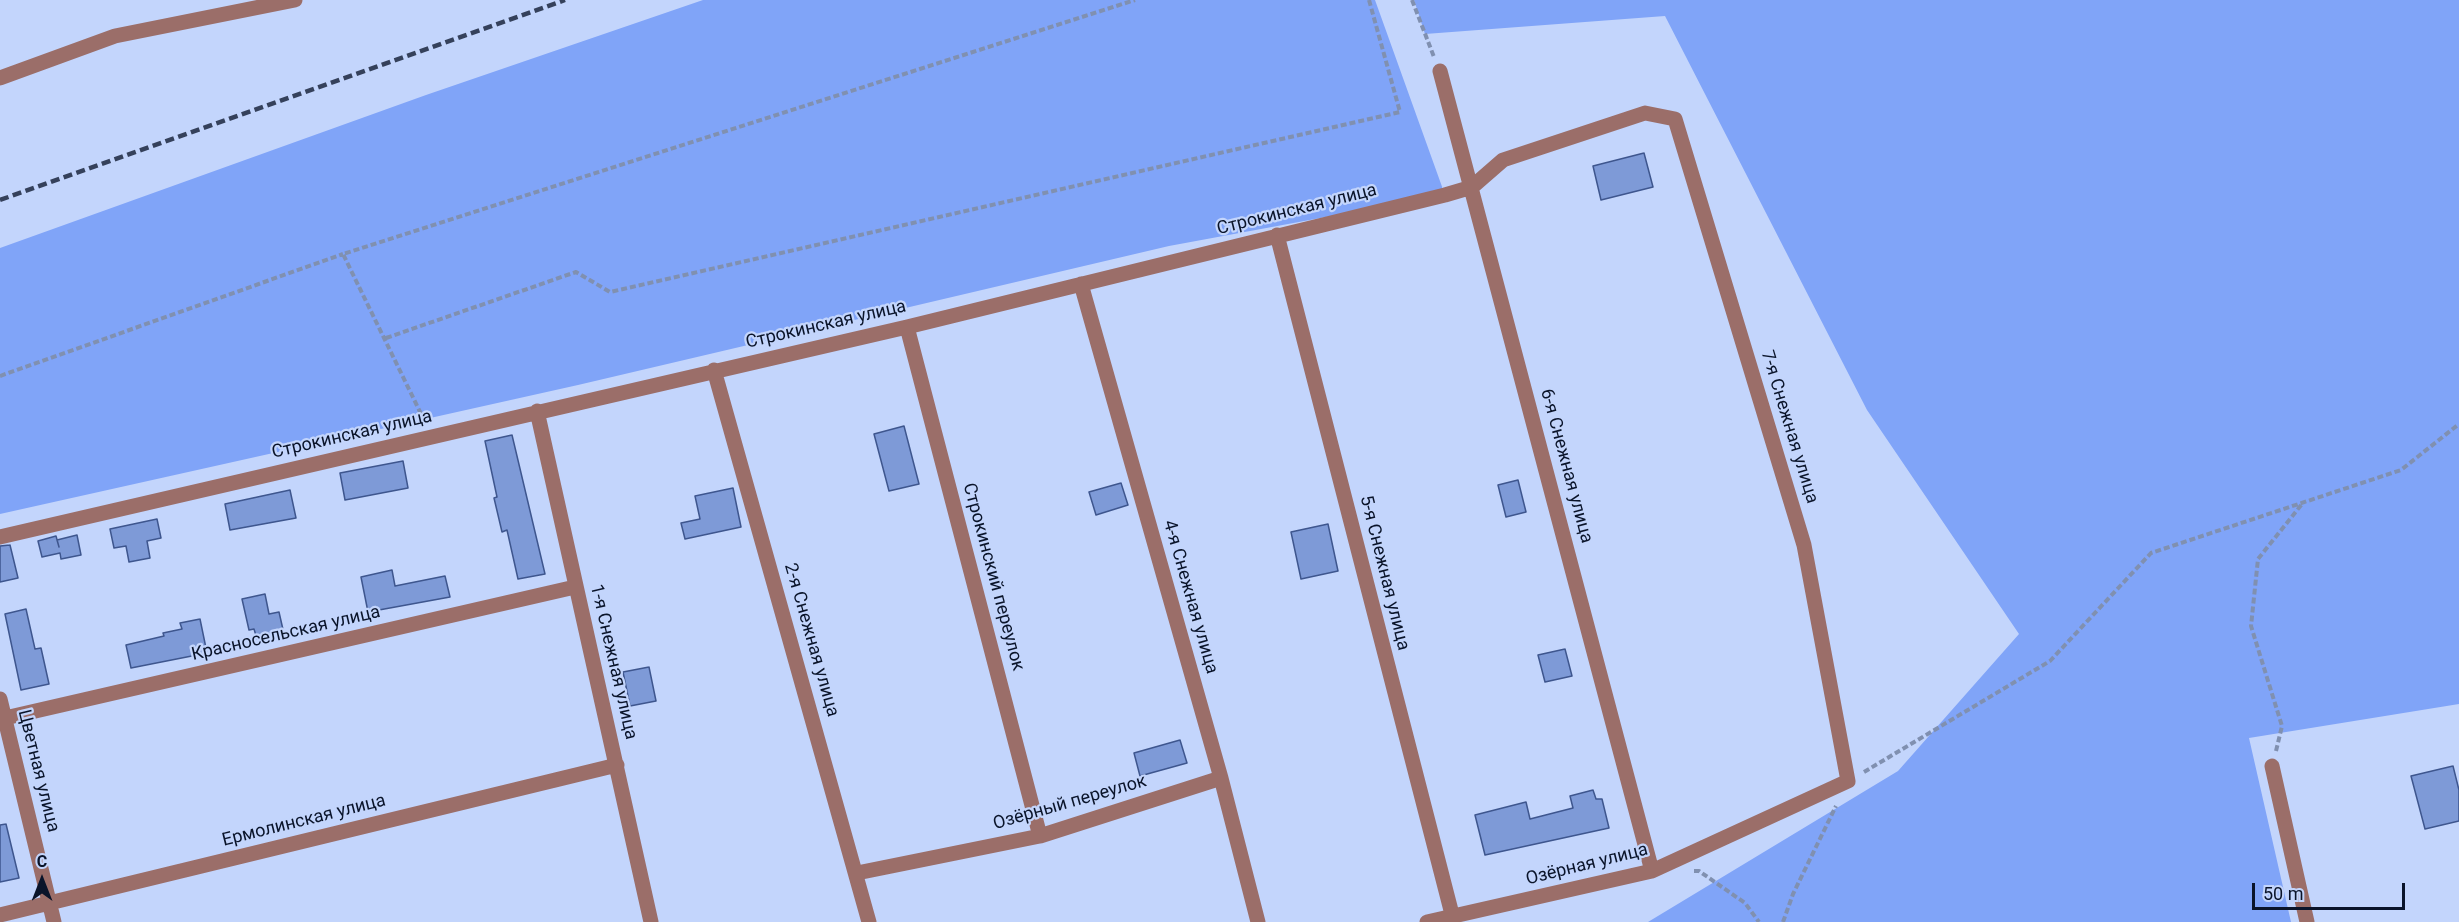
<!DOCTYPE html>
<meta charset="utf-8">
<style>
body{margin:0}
#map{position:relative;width:2459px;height:922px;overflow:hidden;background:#c3d5fc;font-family:Roboto,sans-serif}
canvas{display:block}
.north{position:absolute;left:12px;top:850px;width:60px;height:60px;-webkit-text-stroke:4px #c3d5fc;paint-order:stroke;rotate:0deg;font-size:16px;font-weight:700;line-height:24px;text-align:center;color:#0a142a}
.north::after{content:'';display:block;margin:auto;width:21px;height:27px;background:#0a142a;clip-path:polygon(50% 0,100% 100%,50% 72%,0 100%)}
.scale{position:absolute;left:2252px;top:883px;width:153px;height:27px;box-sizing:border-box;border:3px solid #0a142a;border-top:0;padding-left:8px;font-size:18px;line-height:21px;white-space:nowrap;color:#0a142a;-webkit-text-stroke:4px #c3d5fc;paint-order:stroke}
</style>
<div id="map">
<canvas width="2459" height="922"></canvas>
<div class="north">С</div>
<div class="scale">50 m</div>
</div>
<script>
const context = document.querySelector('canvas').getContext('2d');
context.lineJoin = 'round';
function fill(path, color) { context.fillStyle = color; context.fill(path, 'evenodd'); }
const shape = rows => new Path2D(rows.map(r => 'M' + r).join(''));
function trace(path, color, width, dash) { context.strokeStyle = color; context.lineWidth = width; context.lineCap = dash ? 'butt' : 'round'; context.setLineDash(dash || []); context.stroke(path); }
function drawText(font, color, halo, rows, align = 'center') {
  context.font = font + ' Roboto,sans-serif'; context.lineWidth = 4.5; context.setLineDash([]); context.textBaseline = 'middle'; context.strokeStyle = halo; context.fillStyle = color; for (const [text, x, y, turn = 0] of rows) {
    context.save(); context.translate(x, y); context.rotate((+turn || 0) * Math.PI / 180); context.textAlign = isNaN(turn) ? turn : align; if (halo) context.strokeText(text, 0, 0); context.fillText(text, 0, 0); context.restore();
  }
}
fill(shape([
 [703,0,1375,0,1445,195,1169,246,578,385,0,514,0,248,426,95],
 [1414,0,2459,0,2459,704,2249,738,2291,922,1648,922,1898,771,2019,634,1867,410,1665,16,1425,34]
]), '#80a4f8');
const building = shape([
 [1644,153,1653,187,1601,200,1593,166,1644,153],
 [904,426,919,484,889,491,874,434,904,426],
 [512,435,545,574,518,579,507,530,502,532,494,498,497,497,485,441,512,435],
 [403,461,408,488,345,500,340,473,403,461],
 [1518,480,1526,512,1506,517,1498,485,1518,480],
 [1121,483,1128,505,1096,515,1089,492,1121,483],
 [733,488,741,527,685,539,681,523,700,519,695,496,733,488],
 [290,490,296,518,230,530,225,504,290,490],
 [157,519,161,538,147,541,150,558,129,562,126,546,114,548,110,529,157,519],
 [1328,524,1338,571,1301,579,1291,532,1328,524],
 [77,535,81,555,61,559,60,553,42,557,38,541,56,536,59,547,57,540,77,535],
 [10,545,18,578,0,582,0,546,10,545],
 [392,570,395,586,445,576,450,597,368,612,361,577,392,570],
 [265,594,269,614,279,612,284,634,257,639,254,629,249,630,242,599,265,594],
 [26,609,35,649,41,648,49,684,21,690,5,614,26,609],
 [200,619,207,653,131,668,126,645,164,636,163,633,182,629,180,623,200,619],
 [1565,649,1572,676,1545,682,1538,655,1565,649],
 [649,667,656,701,630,706,623,672,649,667],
 [1180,740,1187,763,1140,776,1134,753,1180,740],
 [2453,766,2459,790,2459,821,2425,829,2411,776,2453,766],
 [1593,790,1596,799,1602,799,1609,828,1485,855,1475,815,1526,802,1530,819,1573,808,1570,796,1593,790],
 [6,824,19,878,0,882,0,825,6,824]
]);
fill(building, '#7e9ad7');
trace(building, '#3e568e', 1.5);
trace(shape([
 [1412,0,1434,57],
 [386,338,576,272,610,292,1400,112,1369,0],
 [0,376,343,254],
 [425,422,343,254,1135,0],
 [2276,751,2282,726,2251,626,2258,559,2302,504],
 [1864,772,2050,661,2151,553,2401,470,2459,424],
 [1694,871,1699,871,1745,903,1759,922],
 [1783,922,1793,894,1836,806]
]), '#8090b0', 4, [6, 3]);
trace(shape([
 [1440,71,1652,871],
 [0,78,115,36,295,0],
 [1277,235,1454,922],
 [1081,284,1221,778,1258,922],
 [907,327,1040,836],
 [714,370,869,922],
 [537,411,651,922],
 [0,537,907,327,1445,195,1472,187,1503,160,1645,113,1675,119,1804,545,1848,781,1652,871,1427,922],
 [0,699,54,922],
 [5,718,575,587],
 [2272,766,2307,922],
 [857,873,1040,836,1221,778],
 [0,915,617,765]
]), '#9b6e69', 15);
trace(shape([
 [0,200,565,0]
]), '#35415b', 4.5, [9, 4.5]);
drawText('18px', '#0a142a', '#c3d5fc', [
 ["Строкинская улица",1297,210,-14],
 ["Строкинская улица",826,325,-13],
 ["7-я Снежная улица",1789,427,73],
 ["Строкинская улица",352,435,-13],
 ["6-я Снежная улица",1566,466,75],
 ["5-я Снежная улица",1384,573,76],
 ["Строкинский переулок",993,577,75],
 ["4-я Снежная улица",1190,597,74],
 ["Красносельская улица",286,634,-13],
 ["2-я Снежная улица",811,640,74],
 ["1-я Снежная улица",613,662,77],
 ["Цветная улица",38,771,76],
 ["Озёрный переулок",1070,803,-16],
 ["Ермолинская улица",304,821,-14],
 ["Озёрная улица",1587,865,-14]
]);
</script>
